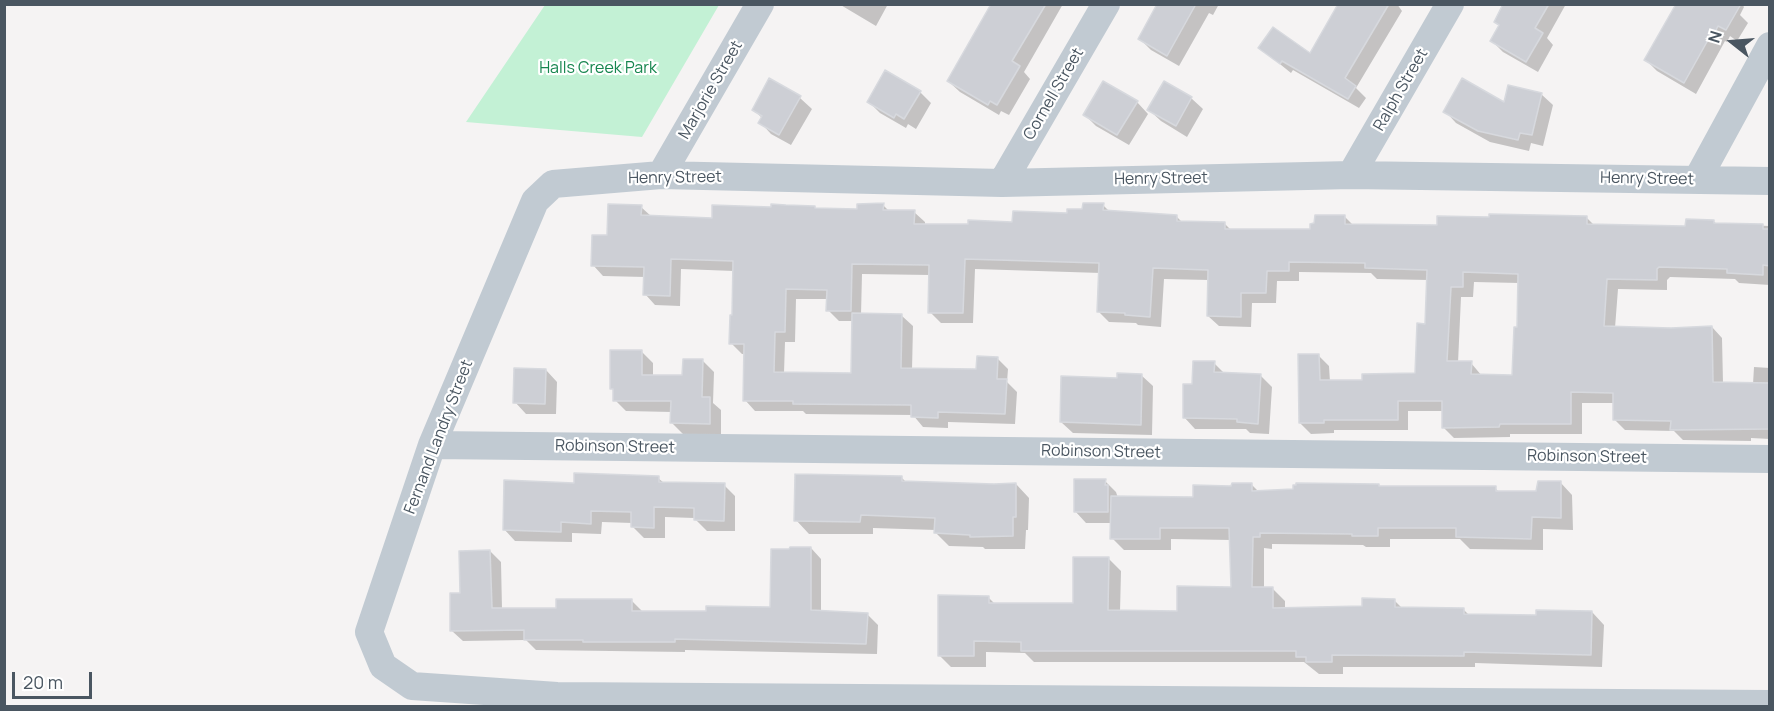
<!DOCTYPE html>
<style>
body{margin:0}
#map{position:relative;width:1774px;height:711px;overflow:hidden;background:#f5f3f3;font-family:Manrope,sans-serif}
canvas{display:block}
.frame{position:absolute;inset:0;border:6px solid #4a5661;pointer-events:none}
.north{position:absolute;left:1702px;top:12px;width:60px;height:60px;-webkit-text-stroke:4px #fff;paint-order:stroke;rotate:287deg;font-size:16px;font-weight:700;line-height:24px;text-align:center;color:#4a5661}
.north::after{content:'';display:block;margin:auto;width:21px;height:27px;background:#4a5661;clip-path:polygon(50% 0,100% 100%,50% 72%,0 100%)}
.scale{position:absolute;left:12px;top:672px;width:80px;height:27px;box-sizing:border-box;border:3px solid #4a5661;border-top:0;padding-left:8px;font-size:18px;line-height:21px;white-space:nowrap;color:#4a5661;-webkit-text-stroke:4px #fff;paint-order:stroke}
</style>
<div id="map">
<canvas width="1774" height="711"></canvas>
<div class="frame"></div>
<div class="north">N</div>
<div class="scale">20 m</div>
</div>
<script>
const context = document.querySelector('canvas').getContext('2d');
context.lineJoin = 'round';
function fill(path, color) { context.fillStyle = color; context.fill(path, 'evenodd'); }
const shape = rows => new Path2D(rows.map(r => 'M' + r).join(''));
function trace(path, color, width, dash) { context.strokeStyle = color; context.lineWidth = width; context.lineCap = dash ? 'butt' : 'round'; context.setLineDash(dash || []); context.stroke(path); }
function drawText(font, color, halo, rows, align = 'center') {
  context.font = font + ' Manrope,sans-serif'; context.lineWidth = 4.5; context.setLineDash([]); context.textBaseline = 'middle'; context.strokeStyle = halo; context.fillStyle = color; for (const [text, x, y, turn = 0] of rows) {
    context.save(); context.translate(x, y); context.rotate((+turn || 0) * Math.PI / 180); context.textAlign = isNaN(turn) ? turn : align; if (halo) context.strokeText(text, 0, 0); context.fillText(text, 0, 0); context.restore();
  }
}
fill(shape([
 [545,5,545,4,719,5,642,137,466,122]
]), '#c3f1d5');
fill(shape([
 [839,4,888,4,876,26],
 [992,4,1063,4,1024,72,1030,79,1009,115,1001,111,999,115,960,92,948,81],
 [1165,4,1219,4,1213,15,1209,13,1179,66,1151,50,1140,39],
 [1339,4,1397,4,1402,11,1356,88,1366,98,1359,108,1293,70,1291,73,1260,48,1310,55],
 [1514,4,1566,4,1547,38,1553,45,1538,72,1503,52,1492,41],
 [1684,4,1742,4,1744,7,1740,15,1748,23,1737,41,1730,36,1727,42,1725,41,1696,94,1657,71,1646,60],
 [770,80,800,98,812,109,791,145,771,134,760,122,762,118,753,109],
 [1165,83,1191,98,1203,109,1187,137,1161,121,1149,110],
 [920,92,931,103,916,129,908,124,906,128,880,113,869,102],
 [1541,94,1553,105,1543,146,1531,143,1529,151,1490,142,1456,123,1445,111,1505,104],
 [1137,102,1148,114,1129,145,1096,126,1085,115],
 [883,205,889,211,914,212,925,222,925,225,1014,223,1068,215,1103,205,1110,212,1177,217,1182,222,1224,223,1231,230,1311,230,1345,217,1353,225,1438,226,1586,217,1595,226,1687,227,1713,221,1717,224,1770,226,1770,285,1739,283,1735,279,1670,277,1667,280,1667,290,1618,289,1615,328,1671,330,1712,327,1722,338,1723,383,1753,384,1754,367,1770,368,1770,439,1751,438,1751,441,1683,440,1674,431,1625,430,1614,419,1614,403,1582,403,1582,434,1510,434,1510,437,1454,438,1443,427,1444,411,1408,411,1408,430,1334,430,1334,433,1311,434,1300,423,1319,356,1329,366,1330,382,1363,382,1417,374,1427,325,1428,280,1377,279,1371,273,1299,272,1299,281,1277,281,1276,303,1252,303,1251,327,1219,326,1208,316,1209,280,1164,279,1161,327,1138,325,1136,323,1109,322,1099,312,1101,273,975,269,973,323,941,323,930,312,930,275,862,274,861,315,902,316,913,326,912,370,978,370,997,358,1008,369,1007,382,1017,392,1015,424,948,422,948,428,923,427,913,415,806,414,803,411,755,411,745,400,745,354,742,354,731,343,734,317,734,271,681,269,680,306,655,305,645,294,645,277,603,276,593,265,608,236,641,207,652,217,713,219,772,209,814,207,817,210,859,210],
 [1474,282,1519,283,1519,329,1514,376,1482,376,1471,363,1458,363,1461,297,1473,297],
 [796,299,828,299,828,310,839,321,853,321,853,375,784,373,785,342,795,342],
 [642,352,653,363,653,376,684,377,702,360,714,372,713,403,721,410,721,435,683,434,672,423,672,412,626,411,615,400,615,392,611,388],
 [1214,363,1225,374,1260,375,1272,387,1269,434,1250,433,1246,429,1195,429,1184,417,1194,385],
 [546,370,557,382,556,414,526,414,515,402],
 [1141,375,1153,386,1152,435,1073,433,1061,422,1119,379],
 [658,478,664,483,724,485,735,496,735,531,707,531,694,518,665,517,665,538,644,538,632,526,632,523,602,522,601,534,572,533,572,542,515,541,504,529,576,484],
 [902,478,906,482,994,485,1016,484,1029,498,1028,530,1026,530,1025,549,985,549,983,547,949,546,936,533,936,530,873,528,873,534,809,534,796,520],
 [1105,481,1116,492,1118,498,1195,498,1233,487,1251,484,1259,492,1380,488,1495,488,1499,492,1537,492,1560,482,1572,495,1573,530,1543,529,1543,550,1470,549,1460,539,1390,539,1390,547,1366,547,1363,545,1272,544,1272,549,1264,548,1264,589,1273,589,1285,601,1285,609,1363,608,1394,600,1403,609,1463,609,1470,616,1538,617,1592,612,1604,625,1602,667,1475,663,1475,667,1343,667,1343,674,1319,674,1304,662,1034,662,1025,653,986,652,986,667,951,667,939,655,988,597,995,604,1074,605,1109,559,1121,571,1120,612,1178,612,1233,588,1231,540,1171,539,1171,550,1124,550,1112,538,1112,523,1086,523,1075,511],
 [811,548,821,559,821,612,867,614,878,625,877,654,685,650,685,652,536,650,526,640,463,641,452,631,461,595,490,551,501,562,502,609,558,610,632,601,643,612,707,613,772,608]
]), '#0003');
const building = shape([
 [991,4,1046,4,1012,61,1020,66,997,105,990,101,988,105,947,81,991,4],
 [1157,4,1196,4,1167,56,1138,39,1157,4],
 [1338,4,1389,4,1345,78,1356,86,1348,99,1282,61,1280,64,1258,48,1273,27,1310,53,1338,4],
 [1503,4,1549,4,1535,28,1543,33,1526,62,1490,41,1499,25,1494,22,1503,4],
 [1676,4,1741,4,1726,30,1718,26,1715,32,1713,31,1684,83,1644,60,1676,4],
 [885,70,921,91,904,119,896,114,894,118,867,102,885,70],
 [769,78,801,96,779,135,758,123,762,116,752,110,769,78],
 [1462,78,1504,102,1508,85,1542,93,1532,135,1520,133,1518,140,1478,131,1443,112,1462,78],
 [1103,81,1138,101,1117,135,1083,115,1103,81],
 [1164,81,1192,97,1176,126,1147,110,1164,81],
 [884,203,883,210,915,210,914,224,968,224,968,220,1012,222,1013,211,1067,213,1067,209,1082,209,1083,203,1104,203,1103,210,1177,215,1177,221,1225,222,1225,229,1310,229,1310,224,1314,223,1315,215,1345,215,1345,224,1437,225,1437,216,1489,217,1489,214,1587,216,1587,224,1685,226,1686,219,1714,220,1714,223,1763,224,1763,229,1770,229,1770,266,1763,265,1763,275,1727,273,1727,269,1659,267,1657,269,1657,280,1607,279,1604,326,1671,328,1712,326,1713,382,1770,383,1770,429,1670,430,1671,421,1613,420,1613,393,1571,392,1571,424,1500,424,1499,427,1442,428,1442,401,1398,401,1398,420,1324,420,1324,423,1299,423,1298,354,1319,354,1320,380,1362,380,1362,374,1415,373,1417,323,1425,324,1427,270,1365,268,1365,263,1289,262,1289,271,1267,271,1266,293,1241,293,1241,317,1207,316,1208,270,1153,268,1150,317,1125,315,1125,313,1097,312,1099,263,965,259,963,313,928,313,929,265,852,264,851,311,826,311,827,290,786,289,785,332,775,332,774,372,851,373,852,313,902,314,901,368,976,369,977,356,998,357,997,379,1007,379,1005,414,938,412,938,418,911,417,911,405,793,404,793,401,743,401,744,344,729,344,730,315,732,315,733,261,671,259,670,296,643,295,644,267,591,266,592,235,607,235,608,204,642,205,641,215,712,218,712,205,771,207,771,204,786,205,815,206,815,208,857,209,857,204,884,203],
 [1463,272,1518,274,1517,327,1514,327,1512,375,1471,374,1472,361,1447,361,1451,287,1463,287,1463,272],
 [610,350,642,350,642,375,682,375,683,359,703,359,702,397,710,397,710,424,670,423,671,401,613,401,613,389,610,389,610,350],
 [1193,361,1215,361,1214,372,1261,374,1258,424,1237,422,1237,419,1183,418,1183,384,1192,384,1193,361],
 [514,368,546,369,545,404,513,403,514,368],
 [1117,373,1142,374,1141,425,1060,422,1061,376,1117,378,1117,373],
 [574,473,659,476,659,482,725,483,724,521,694,520,694,508,654,507,654,528,631,527,631,512,591,511,591,524,561,522,561,532,503,530,504,480,574,483,574,473],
 [795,474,902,476,902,481,994,484,1016,483,1016,517,1013,517,1013,536,970,537,970,535,934,533,935,518,861,515,860,522,794,521,795,474],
 [1074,479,1106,479,1105,485,1108,485,1108,512,1074,512,1074,479],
 [1538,481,1561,481,1561,518,1532,517,1531,539,1456,537,1456,528,1378,528,1378,536,1352,536,1352,534,1260,533,1260,537,1253,537,1252,587,1273,587,1273,608,1362,606,1362,598,1395,599,1395,607,1464,608,1464,614,1536,615,1536,610,1592,611,1591,655,1464,652,1464,656,1332,655,1332,662,1306,662,1306,657,1296,657,1296,651,1021,651,1021,642,974,641,974,656,938,656,938,595,989,596,989,603,1073,603,1073,557,1109,557,1108,610,1177,611,1177,586,1231,587,1229,528,1160,528,1160,539,1110,539,1111,496,1193,497,1193,485,1231,486,1232,483,1252,483,1252,491,1293,489,1293,485,1296,485,1296,483,1379,484,1379,486,1496,486,1496,491,1536,491,1538,481],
 [790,547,811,547,811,610,868,613,866,644,675,639,675,642,583,642,583,640,524,640,524,630,450,631,450,593,460,593,459,551,490,550,492,608,556,608,556,599,632,599,632,611,706,611,706,606,770,607,771,549,789,549,790,547]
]);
fill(building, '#cdcfd5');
trace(building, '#d7d9de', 1.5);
trace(shape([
 [661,175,760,4],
 [1351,175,1450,4],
 [1697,180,1770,46],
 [1770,181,1351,175,1002,183,661,175,553,184,535,201,432,445,369,632,383,666,412,686,557,696,1770,704],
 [1002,183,1106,4],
 [432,445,1770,459]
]), '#c1cad2', 28);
drawText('16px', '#17864f', '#fff', [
 ["Halls Creek Park",598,69]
]);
drawText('16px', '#4a5661', '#fff', [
 ["Marjorie Street",711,90,-60],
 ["Ralph Street",1401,90,-60],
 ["Cornell Street",1054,94,-60],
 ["Henry Street",675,178,-1],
 ["Henry Street",1161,179,-1],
 ["Henry Street",1647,179,1],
 ["Fernand Landry Street",439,437,-69],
 ["Robinson Street",615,447,1],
 ["Robinson Street",1101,452,1],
 ["Robinson Street",1587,457,1]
]);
</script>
